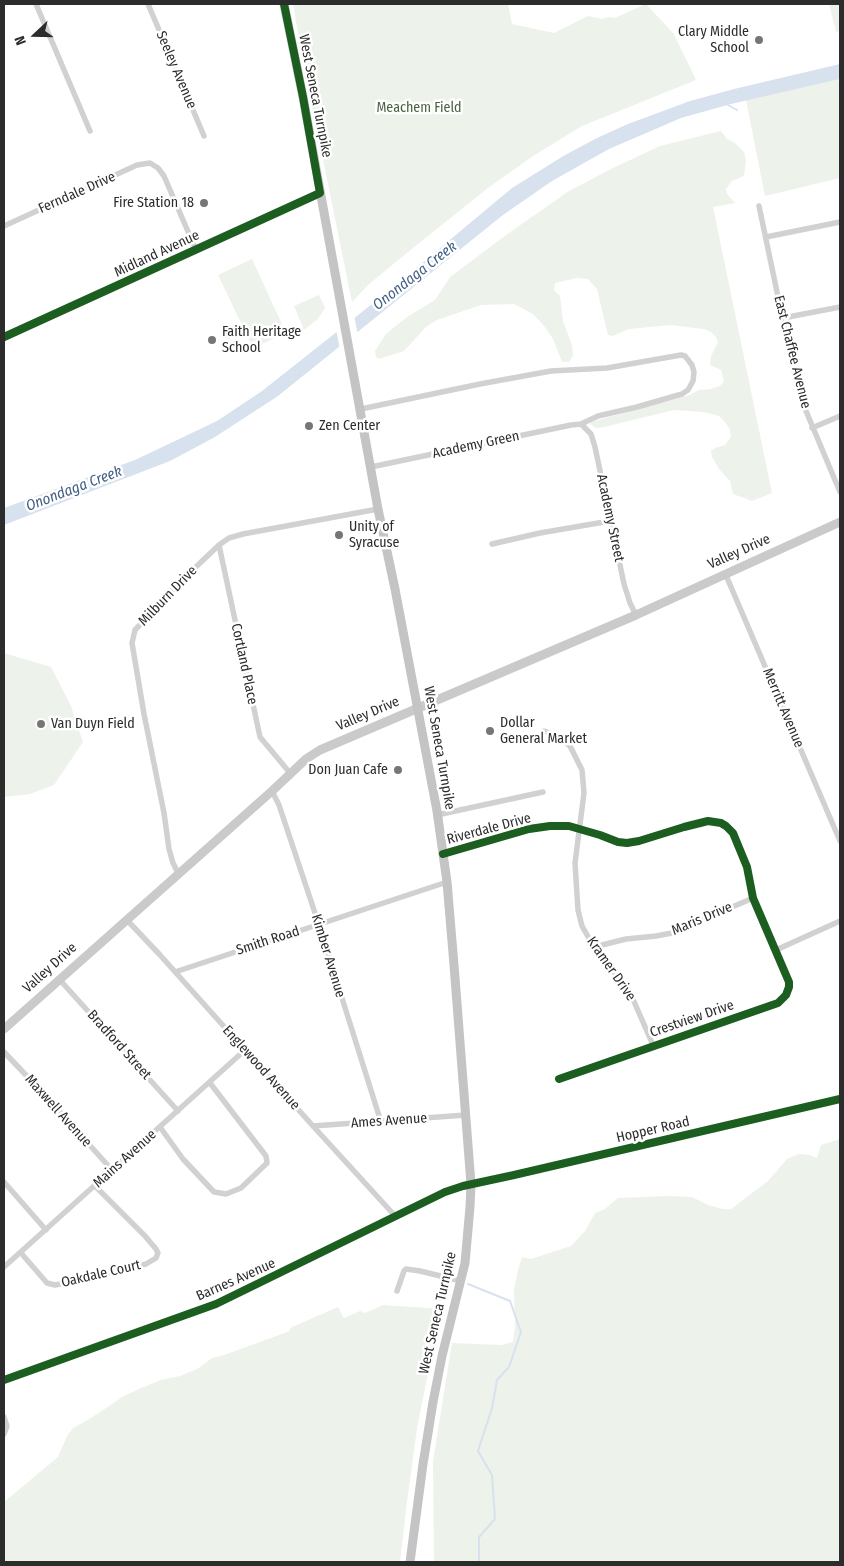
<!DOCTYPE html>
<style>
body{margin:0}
#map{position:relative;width:844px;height:1566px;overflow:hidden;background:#fff;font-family:"Fira Sans Condensed",sans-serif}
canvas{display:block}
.frame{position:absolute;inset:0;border:5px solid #2c2c2c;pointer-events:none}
.north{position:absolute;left:10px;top:10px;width:50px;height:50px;-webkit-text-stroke:4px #fff;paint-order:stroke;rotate:249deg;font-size:14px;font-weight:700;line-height:20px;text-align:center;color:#2c2c2c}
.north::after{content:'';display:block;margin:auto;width:18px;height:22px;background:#2c2c2c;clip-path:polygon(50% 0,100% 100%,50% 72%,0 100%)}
</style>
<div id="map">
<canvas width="844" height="1566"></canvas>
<div class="frame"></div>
<div class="north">N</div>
</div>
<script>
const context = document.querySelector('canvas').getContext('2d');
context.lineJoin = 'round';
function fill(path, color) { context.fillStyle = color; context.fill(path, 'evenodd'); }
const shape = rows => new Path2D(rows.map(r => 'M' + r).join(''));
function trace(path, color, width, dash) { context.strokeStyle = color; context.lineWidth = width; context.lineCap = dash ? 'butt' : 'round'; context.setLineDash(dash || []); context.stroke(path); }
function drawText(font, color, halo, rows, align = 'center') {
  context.font = font + ' "Fira Sans Condensed",sans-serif'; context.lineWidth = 5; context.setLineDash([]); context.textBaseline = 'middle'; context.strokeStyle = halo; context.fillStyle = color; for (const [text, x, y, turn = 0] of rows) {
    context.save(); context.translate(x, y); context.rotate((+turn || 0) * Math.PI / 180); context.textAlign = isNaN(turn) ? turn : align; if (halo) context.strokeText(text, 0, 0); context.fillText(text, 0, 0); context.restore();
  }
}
fill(shape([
 [293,4,508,4,512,24,554,33,588,16,602,19,608,17,615,18,646,4,674,34,696,80,582,126,533,156,488,188,408,252,368,285,352,302,304,66],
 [829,4,840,4,840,31,836,32],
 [840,79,840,178,765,196,746,100],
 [721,131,727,139,735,143,744,152,746,160,744,176,732,181,726,189,727,194,735,203,713,207,772,493,752,501,733,494,730,481,719,469,712,457,711,451,715,448,725,445,731,437,730,430,726,423,719,416,704,412,674,410,604,427,596,428,590,424,591,422,690,395,699,390,711,389,720,386,724,381,721,370,710,365,711,356,718,342,716,337,711,332,704,329,670,325,629,329,613,336,608,335,597,289,588,279,577,278,555,283,554,290,560,296,563,321,572,345,573,356,569,362,562,362,553,339,545,327,533,314,514,304,481,305,437,320,427,326,404,351,379,359,376,357,375,351,386,334,407,317,435,300,450,277,506,235,569,191,613,168,660,146],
 [252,259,286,333,253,348,218,275],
 [319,295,325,308,318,319,304,330,294,306],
 [4,653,51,667,71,706,83,742,54,785,30,794,4,797],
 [840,1139,840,1562,434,1562,433,1461,452,1343,501,1345,513,1342,515,1327,514,1289,518,1270,522,1257,531,1259,571,1246,585,1231,595,1213,605,1209,618,1198,668,1196,692,1197,708,1205,723,1209,731,1209,768,1181,787,1159,799,1154,809,1155,817,1158,821,1145],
 [383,1305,442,1309,431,1358,417,1428,406,1510,400,1562,4,1562,4,1502,58,1457,67,1436,73,1428,91,1418,124,1396,139,1389,161,1380,180,1376,199,1368,212,1358,224,1355,290,1331,290,1328,338,1307,344,1318,360,1311,365,1313]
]), '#edf2eb');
fill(shape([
 [840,64,840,79,731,104,681,118,609,149,552,181,503,215,278,396,215,437,170,461,4,525,4,508,135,460,217,421,262,391,391,289,512,188,565,155,597,138,628,124,690,101,734,89]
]), '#d8e2ee');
fill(shape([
 [354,315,358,336,340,350,336,329]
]), '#fff');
trace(shape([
 [728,105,737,110],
 [468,1284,510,1301,521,1332,509,1367,497,1380,492,1408,478,1451,492,1475,495,1519,479,1537,479,1562]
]), '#d8e2ee', 2);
trace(shape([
 [36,4,90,131],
 [148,4,204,136],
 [759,206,794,373,801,399,840,492],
 [4,226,137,165,150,163,158,168,164,176,196,250],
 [766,237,840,222],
 [783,318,840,307],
 [361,409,480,384,551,371,607,368,681,355,685,356,692,365,694,372,693,381,688,390,682,394,637,407,598,416,581,424,571,425,371,467],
 [581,424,591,434,595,447,624,584,630,603,636,615],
 [812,428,840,416],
 [492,544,540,533,610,521],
 [219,545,260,737,290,773],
 [725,573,840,841],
 [544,731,555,735,570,746,582,770,584,793,575,863,578,910,582,926,596,951,629,990,653,1045],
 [272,791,279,805,319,925,381,1122],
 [437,815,543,792],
 [443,854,529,829,550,826,569,826,600,835,618,842,627,843,639,841,684,827,708,821,721,823,726,826,733,833,747,867,753,898,789,982,789,987,786,995,778,1003,559,1079],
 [178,873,173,863,169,849,164,813,144,714,132,643,135,630,180,582,219,545,229,538,243,534,378,509],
 [126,919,160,955,313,1126,396,1217],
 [594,947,626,939,656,936,672,933,753,898],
 [776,950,840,921],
 [175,972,447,882],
 [59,979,178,1111],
 [4,1052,41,1091,112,1170],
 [313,1126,466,1115],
 [160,1127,183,1159,214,1192,226,1194,241,1188,267,1163,266,1156,210,1083],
 [4,1182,46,1230],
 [21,1253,47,1283,55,1285,75,1281,146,1264,156,1258,158,1253,156,1249,145,1236,95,1186],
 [4,1267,245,1050],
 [397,1291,404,1271,406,1269,420,1271,461,1281],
 [4,1380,216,1304,445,1192,463,1186,514,1175,840,1099],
 [4,1417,7,1426,4,1434]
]), '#d1d1d1', 5.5);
trace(shape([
 [4,337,320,193]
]), '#d1d1d1', 8);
trace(shape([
 [4,1029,272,791,306,759,320,750,636,615,840,522]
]), '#cacaca', 9);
trace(shape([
 [284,4,303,97,378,509,395,589,437,811,447,882,454,965,471,1184,470,1207,465,1263,442,1356,433,1402,423,1464,410,1562]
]), '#c4c4c4', 9);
trace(shape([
 [4,337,320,193,303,97,284,4],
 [443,854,529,829,550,826,569,826,600,835,618,842,627,843,639,841,684,827,708,821,721,823,726,826,733,833,747,867,753,898,789,982,789,987,786,995,778,1003,559,1079],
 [4,1380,216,1304,445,1192,463,1186,514,1175,840,1099]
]), '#1b5e20', 8);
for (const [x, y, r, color] of [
 [759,40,5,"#767676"],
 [204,203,5,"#767676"],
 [212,340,5,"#767676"],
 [309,426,5,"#767676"],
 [339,535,5,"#767676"],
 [41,724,5,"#767676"],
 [490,731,5,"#767676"],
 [398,770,5,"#767676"]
]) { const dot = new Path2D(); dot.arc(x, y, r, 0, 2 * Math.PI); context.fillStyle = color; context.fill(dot); trace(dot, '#fff', 2); }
drawText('14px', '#2c2c2c', '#fff', [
 ["Clary Middle",749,32,"right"],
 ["School",749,48,"right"],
 ["Fire Station 18",194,203,"right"],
 ["Faith Heritage",222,332],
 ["School",222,348],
 ["Zen Center",319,426],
 ["Unity of",349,527],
 ["Syracuse",349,543],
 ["Dollar",500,723],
 ["General Market",500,739],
 ["Van Duyn Field",51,724],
 ["Don Juan Cafe",388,770,"right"]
], 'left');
drawText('14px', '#2c2c2c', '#fff', [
 ["Seeley Avenue",176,70,67],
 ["West Seneca Turnpike",315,96,79],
 ["Ferndale Drive",77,193,-24],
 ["Midland Avenue",157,254,-25],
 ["East Chaffee Avenue",792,352,76],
 ["Academy Green",476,445,-12],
 ["Academy Street",610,518,78],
 ["Valley Drive",739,552,-24],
 ["Milburn Drive",168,596,-46],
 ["Cortland Place",244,664,78],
 ["Merritt Avenue",783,708,67],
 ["Valley Drive",368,714,-23],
 ["West Seneca Turnpike",439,748,80],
 ["Riverdale Drive",489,829,-15],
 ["Maris Drive",702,919,-23],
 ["Smith Road",268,941,-18],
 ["Kimber Avenue",328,956,73],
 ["Valley Drive",50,968,-42],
 ["Kramer Drive",611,969,55],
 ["Crestview Drive",692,1019,-19],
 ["Bradford Street",119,1045,48],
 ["Englewood Avenue",261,1068,48],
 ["Maxwell Avenue",58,1111,48],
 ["Ames Avenue",389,1121,-4],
 ["Hopper Road",653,1130,-13],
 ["Mains Avenue",125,1159,-42],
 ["Oakdale Court",101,1274,-13],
 ["Barnes Avenue",236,1280,-24],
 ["West Seneca Turnpike",438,1313,-77]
]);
drawText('14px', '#49623e', '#fff', [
 ["Meachem Field",419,108]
]);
drawText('italic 15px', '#436084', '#fff', [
 ["Onondaga Creek",415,276,-38],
 ["Onondaga Creek",74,489,-21]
]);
</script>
